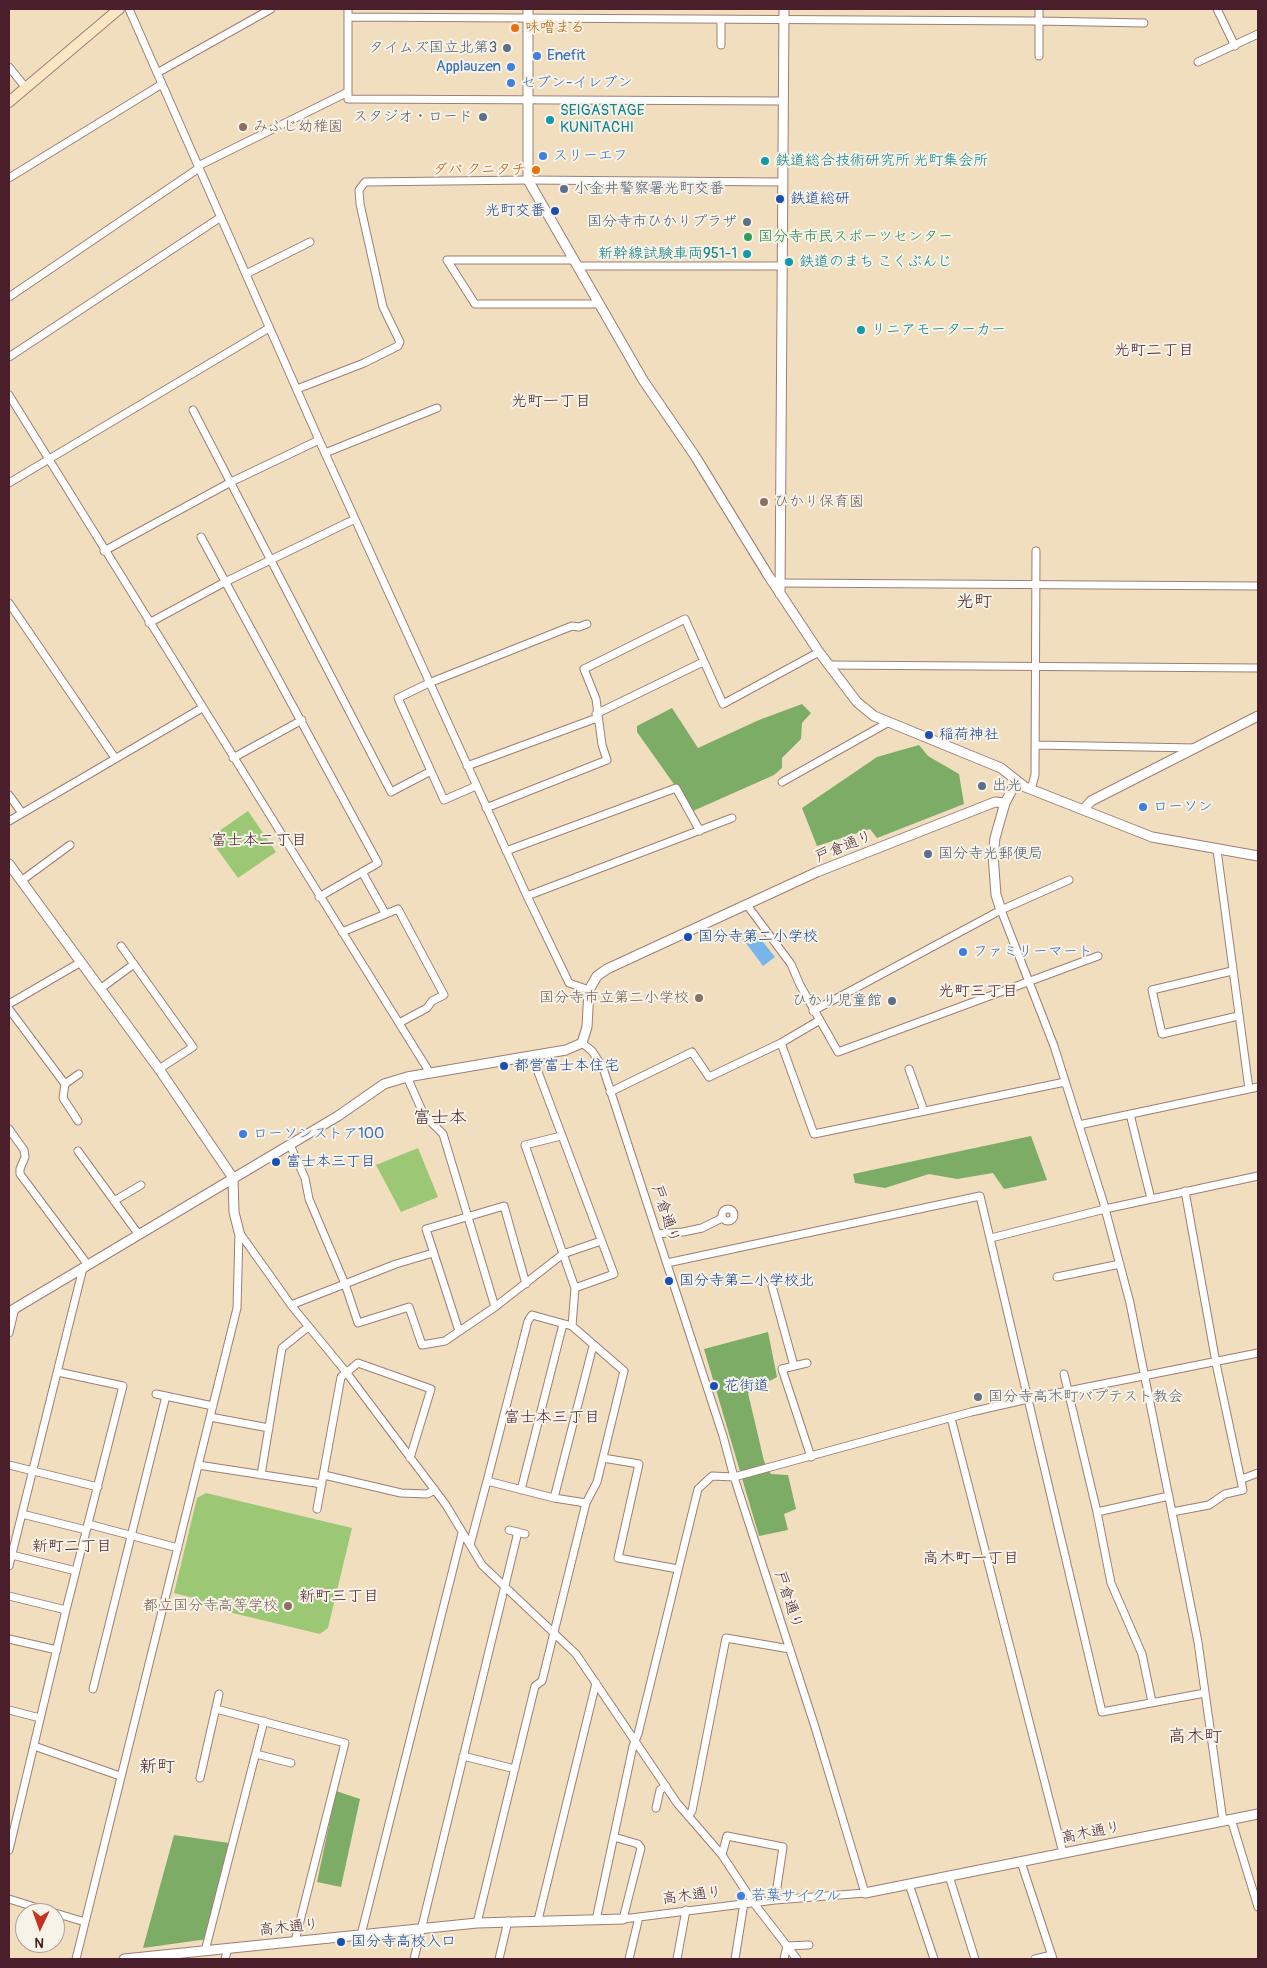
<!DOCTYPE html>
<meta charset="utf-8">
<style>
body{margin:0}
#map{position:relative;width:1267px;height:1968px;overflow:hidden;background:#f0debf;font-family:Pangolin,sans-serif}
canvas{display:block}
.frame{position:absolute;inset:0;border:10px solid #4a1f2b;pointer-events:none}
.north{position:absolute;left:15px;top:1903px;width:50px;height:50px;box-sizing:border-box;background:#f7f3e8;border:1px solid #b29e9c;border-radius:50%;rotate:183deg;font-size:14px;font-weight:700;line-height:20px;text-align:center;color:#4a1f2b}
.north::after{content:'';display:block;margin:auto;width:18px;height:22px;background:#c8321e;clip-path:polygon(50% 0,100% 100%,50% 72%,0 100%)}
</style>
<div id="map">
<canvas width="1267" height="1968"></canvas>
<div class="frame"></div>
<div class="north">N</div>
</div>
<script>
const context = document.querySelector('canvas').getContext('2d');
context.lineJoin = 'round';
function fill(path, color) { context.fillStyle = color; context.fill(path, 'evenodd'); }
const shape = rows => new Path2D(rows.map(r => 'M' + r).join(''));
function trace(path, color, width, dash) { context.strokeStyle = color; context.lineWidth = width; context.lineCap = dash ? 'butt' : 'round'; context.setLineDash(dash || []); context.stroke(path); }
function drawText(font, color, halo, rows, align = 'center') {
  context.font = font + ' Pangolin,"Klee One",sans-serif'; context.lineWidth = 4; context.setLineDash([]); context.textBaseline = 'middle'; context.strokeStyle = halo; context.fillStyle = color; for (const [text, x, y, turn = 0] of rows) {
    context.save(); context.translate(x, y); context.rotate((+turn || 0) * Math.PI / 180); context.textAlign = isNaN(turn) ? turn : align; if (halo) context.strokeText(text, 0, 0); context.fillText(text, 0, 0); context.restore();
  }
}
fill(shape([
 [248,811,276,852,238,878,209,838],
 [418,1148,438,1197,401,1212,376,1165],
 [206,1493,352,1528,328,1628,320,1634,195,1604,197,1599,174,1593,197,1498]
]), '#9cc876');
fill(shape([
 [802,704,811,713,802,723,801,739,782,758,782,768,774,775,693,811,637,732,637,726,672,708,698,748,759,720],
 [919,745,928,756,959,774,964,804,877,838,870,829,817,846,802,808,877,757],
 [1031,1136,1047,1180,1004,1189,993,1173,957,1179,929,1174,885,1188,855,1183,853,1174],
 [768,1332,777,1377,748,1393,764,1461,771,1474,788,1475,796,1509,784,1514,788,1530,759,1536,704,1349],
 [336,1791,360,1799,341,1887,317,1882],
 [174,1835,229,1843,208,1939,143,1948]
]), '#7dac67');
fill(shape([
 [754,931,775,957,763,966,743,939]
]), '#78b5ea');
const minor = shape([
 [129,9,319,440,527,896,569,983,589,990],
 [348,9,348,99,783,101],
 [1039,9,1039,56],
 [1217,9,1235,46],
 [348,17,1038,21,1144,23],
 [721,21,721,45],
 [1198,62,1258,34],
 [9,67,26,88],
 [157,73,271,9],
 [198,166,346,93],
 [9,178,162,84],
 [573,260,447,260,475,304,600,304],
 [577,266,782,266],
 [246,274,310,242],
 [9,297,199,168],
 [9,357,221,217],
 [297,389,364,363,398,346,400,342,383,307,360,204,359,190,365,182,528,180,782,182],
 [9,395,430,1073],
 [193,410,391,792,431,771],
 [325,453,437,408],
 [9,483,269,328],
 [201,537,378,863,319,897],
 [104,551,231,482,319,440],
 [780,583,1258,586],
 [9,603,115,758],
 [149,623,225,582,355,519],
 [828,665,1258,668],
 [596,714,703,662],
 [1035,745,1196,748],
 [233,758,302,720],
 [467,766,597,718],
 [782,782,889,722],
 [476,786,444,800,398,698,429,683,572,626,579,627,587,624],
 [1031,789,1035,775,1036,551],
 [9,795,22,813],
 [486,808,607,760,602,745,596,699,584,669,685,619,723,704,819,652],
 [9,821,202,708],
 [1217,850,1249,1089],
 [506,851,676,788,700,831],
 [362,872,385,913],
 [21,881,70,845],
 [527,896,732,818],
 [747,905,791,964,800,985,838,1052,1098,956],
 [1001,910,1054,1046,1103,1201,1130,1303,1198,1642,1223,1821],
 [342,932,398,909,444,995,432,1001,427,1008,399,1023],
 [121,946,193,1047,159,1069],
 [1232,971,1152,990,1162,1034,1238,1016],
 [100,989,134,964],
 [9,1004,81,962],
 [9,1009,65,1084,63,1098,78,1121],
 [813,1011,1001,910,1069,880],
 [582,1043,592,1051,603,1068,723,1436,734,1477,815,1727,865,1893,775,1900,623,1919,641,1848,638,1844,614,1837],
 [781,1043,814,1134,1065,1082],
 [532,1056,614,1274,575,1288],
 [909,1069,924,1111],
 [407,1077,424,1115,443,1134,495,1307],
 [65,1084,79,1074],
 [610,1092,692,1052,709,1077,781,1043,820,1020],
 [1130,1114,1151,1199],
 [1079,1125,1258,1087],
 [9,1129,24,1150,25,1157,20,1169,20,1174,88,1265],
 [561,1136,525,1145,575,1288,572,1326],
 [290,1145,305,1178,309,1199,345,1284,358,1323,409,1307,422,1345,445,1341,495,1307,563,1254,601,1241],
 [78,1151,139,1235],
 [114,1201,141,1185],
 '722 1215a6 6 0 1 1 12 0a6 6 0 1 1-12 0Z',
 [239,1232,291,1305,346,1372,446,1505,482,1565,576,1654,677,1803,722,1855,753,1902,797,1959],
 [657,1234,683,1232,702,1228,722,1218],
 [991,1238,1105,1209,1258,1176],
 [667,1263,980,1196,1102,1712,1205,1693],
 [1057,1277,1120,1264],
 [772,1286,794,1366],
 [291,1305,396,1264,433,1253],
 [459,1331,426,1229,504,1206,526,1284],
 [9,1333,15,1308],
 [807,1363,782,1369,811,1457],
 [1064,1374,1097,1512,1111,1583,1142,1654,1152,1702],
 [156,1394,213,1406],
 [210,1417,269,1428],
 [951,1418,1063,1853],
 [603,1458,639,1464,618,1558,678,1569],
 [9,1465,98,1487],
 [198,1465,322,1484],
 [261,1475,282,1348,308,1327],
 [324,1475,401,1493,427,1494,435,1490],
 [1242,1479,1258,1473],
 [521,1490,563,1324],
 [554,1498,593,1346],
 [317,1509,341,1377,358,1363,431,1389,410,1458],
 [1097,1512,1169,1496],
 [1172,1512,1209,1505,1225,1494,1243,1490,1217,1368,1185,1191],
 [22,1514,86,1530],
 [88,1524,178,1548],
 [509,1530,525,1534],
 [470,1545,487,1481,554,1498,586,1503],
 [12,1555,76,1571],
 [9,1566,83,1268],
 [9,1596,66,1610],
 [9,1639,57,1650],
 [93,1689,166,1396],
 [216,1709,345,1743,295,1941],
 [9,1710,40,1718],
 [34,1746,120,1776],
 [256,1754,291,1763],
 [463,1756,515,1769],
 [200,1778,219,1694],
 [656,1808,660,1790,666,1786],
 [688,1816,692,1811,726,1638,790,1649],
 [1231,1819,1258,1907],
 [9,1850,66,1610,123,1386,58,1372],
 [722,1855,727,1836,783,1847,775,1900],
 [1021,1862,1053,1959],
 [949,1876,975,1959],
 [909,1884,934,1959],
 [9,1899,54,1913],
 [55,1913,85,1922],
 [538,1920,596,1683],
 [596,1920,633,1746,638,1734,698,1489,712,1476,734,1477,971,1412,1028,1399,1258,1353],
 [477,1923,535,1686,542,1681,586,1503,597,1482,624,1371,572,1326,532,1315,528,1321,487,1481],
 [361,1935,462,1533],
 [787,1946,809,1945],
 [205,1951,264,1721],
 [76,1959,237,1308,239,1232],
 [225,1959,228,1948],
 [414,1959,518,1532],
 [499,1959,508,1921],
 [629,1959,639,1917],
 [677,1959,686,1910],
 [735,1959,744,1903],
 [784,1959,787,1946],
 [1035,1959,1052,1955]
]);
const tertiary = shape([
 [528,9,528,180,643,380,695,456,768,575,819,652,857,702,874,716,1001,768,1025,787,1152,837,1258,856],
 [780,594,784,9],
 [1084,809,1091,801,1258,716],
 [9,864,159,1069,233,1178,234,1212,239,1232],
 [1001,910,996,895,993,855,995,838,1005,803,1016,782],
 [9,1312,338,1116,384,1084,407,1077,566,1050,582,1043,587,1027,589,990,597,976,607,969,817,872,995,802,1005,803],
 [865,1893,1258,1814],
 [124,1959,477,1923,623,1919]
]);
const secondary = shape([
 [9,102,119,9]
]);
trace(minor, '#9d7e75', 9);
trace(tertiary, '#9d7e75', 11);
trace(secondary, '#9d7e75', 12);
trace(minor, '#fff', 7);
trace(tertiary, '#fff', 9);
trace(secondary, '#fbe6c4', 10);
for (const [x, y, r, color] of [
 [515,28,5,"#e8710a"],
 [507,48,5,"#5c6f8a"],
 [537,56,5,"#3f7fe0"],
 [511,67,5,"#3f7fe0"],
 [511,83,5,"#3f7fe0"],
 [483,117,5,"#5c6f8a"],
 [550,120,5,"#0f9aa8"],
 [243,127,5,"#8d6e63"],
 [543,156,5,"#3f7fe0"],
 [765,161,5,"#0f9aa8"],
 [536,170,5,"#e8710a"],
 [564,189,5,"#5c6f8a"],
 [780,199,5,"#1a4fb4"],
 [555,211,5,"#1a4fb4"],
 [747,222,5,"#5c6f8a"],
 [748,237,5,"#2e9e5b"],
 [747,254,5,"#0f9aa8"],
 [789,262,5,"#0f9aa8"],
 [861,330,5,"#0f9aa8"],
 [764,502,5,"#8d6e63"],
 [929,735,5,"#1a4fb4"],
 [982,786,5,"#5c6f8a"],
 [1143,807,5,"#3f7fe0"],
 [928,854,5,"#5c6f8a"],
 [688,937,5,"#1a4fb4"],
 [963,952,5,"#3f7fe0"],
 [699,998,5,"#8d6e63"],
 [892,1001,5,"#5c6f8a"],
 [504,1066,5,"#1a4fb4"],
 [243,1134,5,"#3f7fe0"],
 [276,1162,5,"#1a4fb4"],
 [669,1281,5,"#1a4fb4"],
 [714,1386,5,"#1a4fb4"],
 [978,1397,5,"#6b7280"],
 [288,1606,5,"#8d6e63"],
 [741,1896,5,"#3f7fe0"],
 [341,1942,5,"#1a4fb4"]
]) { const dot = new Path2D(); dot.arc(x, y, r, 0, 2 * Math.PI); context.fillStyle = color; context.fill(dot); trace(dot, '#f7f3e8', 2); }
drawText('15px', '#c56008', '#f7f3e8', [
 ["味噌まる",525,28],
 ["ダバ クニタチ",526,170,"right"]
], 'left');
drawText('15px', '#4e5e75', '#f7f3e8', [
 ["タイムズ国立北第3",497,48],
 ["スタジオ・ロード",473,117],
 ["小金井警察署光町交番",574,189,"left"],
 ["国分寺市ひかりプラザ",737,222],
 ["出光",992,786,"left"],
 ["国分寺光郵便局",938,854,"left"],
 ["ひかり児童館",882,1001]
], 'right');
drawText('15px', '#366cbe', '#f7f3e8', [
 ["Enefit",547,56],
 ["Applauzen",501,67,"right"],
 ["セブン-イレブン",521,83],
 ["スリーエフ",553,156],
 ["ローソン",1153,807],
 ["ファミリーマート",973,952],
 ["ローソンストア100",253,1134],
 ["若葉サイクル",751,1896]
], 'left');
drawText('15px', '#0d838f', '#f7f3e8', [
 ["SEIGASTAGE",560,111],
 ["KUNITACHI",560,128],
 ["鉄道総合技術研究所 光町集会所",775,161],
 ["新幹線試験車両951-1",737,254,"right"],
 ["鉄道のまち こくぶんじ",799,262],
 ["リニアモーターカー",871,330]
], 'left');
drawText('15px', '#785e54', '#f7f3e8', [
 ["みふじ幼稚園",253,127],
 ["ひかり保育園",774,502],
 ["国分寺市立第二小学校",689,998,"right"],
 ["都立国分寺高等学校",278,1606,"right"]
], 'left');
drawText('15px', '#164399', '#f7f3e8', [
 ["鉄道総研",790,199],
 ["光町交番",545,211,"right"],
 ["稲荷神社",939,735],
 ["国分寺第二小学校",698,937],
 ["都営富士本住宅",514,1066],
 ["富士本三丁目",286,1162],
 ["国分寺第二小学校北",679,1281],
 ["花街道",724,1386],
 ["国分寺高校入口",351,1942]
], 'left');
drawText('15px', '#27864d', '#f7f3e8', [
 ["国分寺市民スポーツセンター",758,237]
], 'left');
drawText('15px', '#4a1f2b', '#f7f3e8', [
 ["戸倉通り",844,847,-22],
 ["戸倉通り",665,1214,72],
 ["戸倉通り",788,1600,72],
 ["高木通り",1091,1833,-11],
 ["高木通り",692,1896,-7],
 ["高木通り",289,1928,-6]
]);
drawText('15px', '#5b616d', '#f7f3e8', [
 ["国分寺高木町バプテスト教会",988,1397]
], 'left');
drawText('16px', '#4a1f2b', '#f7f3e8', [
 ["光町二丁目",1154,351],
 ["光町一丁目",551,402],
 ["富士本二丁目",259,841],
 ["光町三丁目",978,992],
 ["富士本三丁目",552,1418],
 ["新町二丁目",72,1547],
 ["高木町一丁目",971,1559],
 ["新町三丁目",339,1597]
]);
drawText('18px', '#4a1f2b', '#f7f3e8', [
 ["光町",974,602],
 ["富士本",440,1118],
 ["高木町",1195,1737],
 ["新町",157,1767]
]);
</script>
